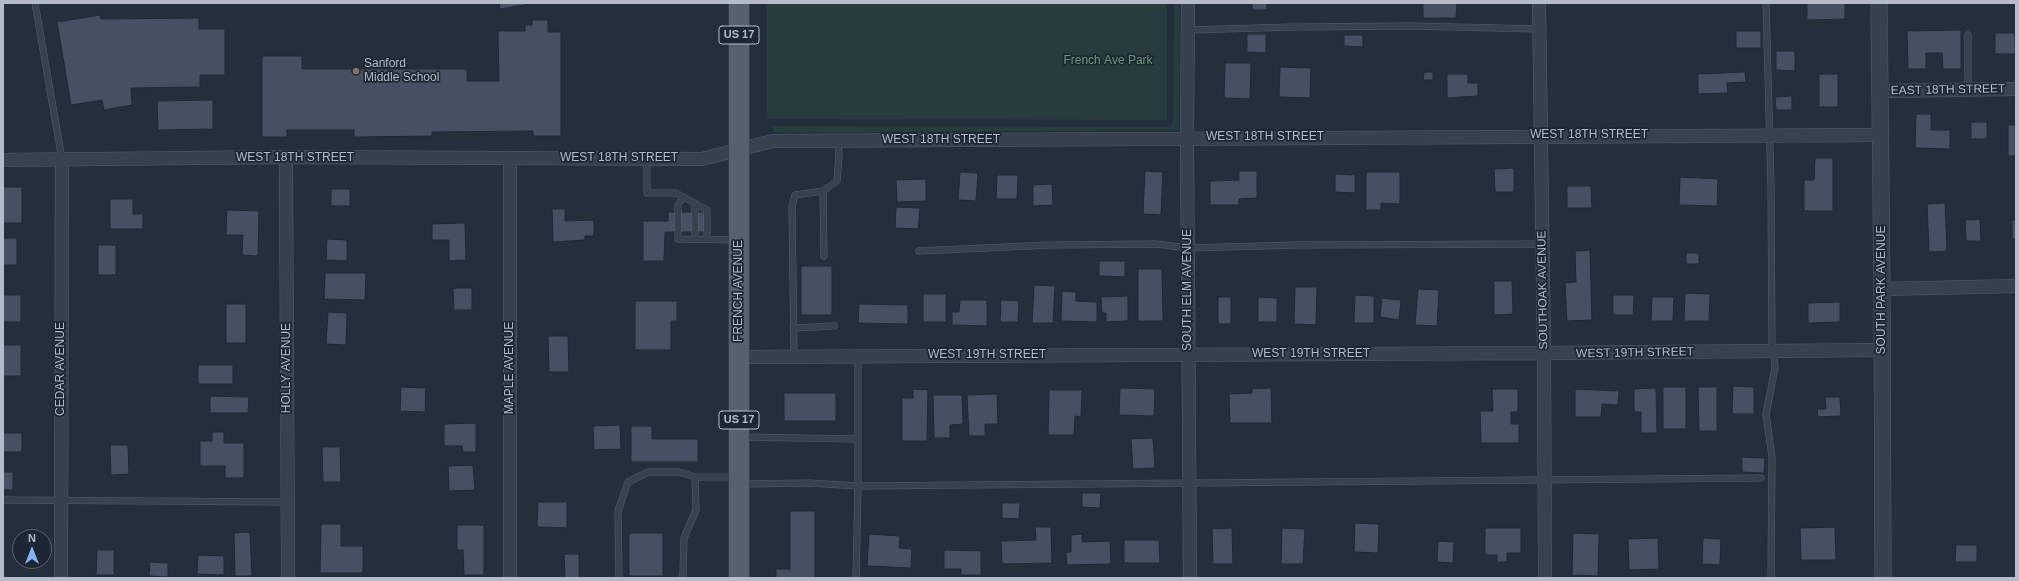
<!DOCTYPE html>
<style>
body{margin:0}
#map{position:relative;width:2019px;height:581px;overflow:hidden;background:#242f3e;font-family:Arial,sans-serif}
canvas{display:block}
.frame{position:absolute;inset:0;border:4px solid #b4bcc9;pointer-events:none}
.north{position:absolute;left:12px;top:529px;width:40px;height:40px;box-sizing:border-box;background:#1d2633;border:1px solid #59626f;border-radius:50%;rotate:0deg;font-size:11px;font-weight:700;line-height:16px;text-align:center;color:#b4bcc9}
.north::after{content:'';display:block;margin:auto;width:14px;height:18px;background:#8ab4f8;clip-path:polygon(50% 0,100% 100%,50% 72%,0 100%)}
</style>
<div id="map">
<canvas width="2019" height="581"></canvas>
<div class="frame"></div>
<div class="north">N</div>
</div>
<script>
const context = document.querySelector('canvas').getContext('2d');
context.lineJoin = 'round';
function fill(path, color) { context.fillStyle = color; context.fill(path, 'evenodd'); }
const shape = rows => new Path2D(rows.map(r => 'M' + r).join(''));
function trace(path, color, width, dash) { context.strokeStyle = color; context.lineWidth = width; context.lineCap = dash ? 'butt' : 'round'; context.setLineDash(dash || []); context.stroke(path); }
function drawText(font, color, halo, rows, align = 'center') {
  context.font = font + ' Arial,sans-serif'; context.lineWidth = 3.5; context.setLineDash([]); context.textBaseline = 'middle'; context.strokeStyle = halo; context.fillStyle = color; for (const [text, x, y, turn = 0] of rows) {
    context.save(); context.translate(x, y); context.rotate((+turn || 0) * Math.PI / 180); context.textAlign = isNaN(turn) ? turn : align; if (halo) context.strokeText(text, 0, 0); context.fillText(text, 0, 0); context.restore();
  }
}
fill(shape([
 [767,3,1167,3,1167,120,767,119],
 [1174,3,1180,3,1179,130,773,133,773,126,1171,127,1173,120]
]), '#263c3f');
const building = shape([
 [499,3,537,3,500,9,499,3],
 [1252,3,1267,3,1267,10,1252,10,1252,3],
 [1423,3,1457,3,1456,18,1423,18,1423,3],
 [1807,3,1845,3,1845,19,1807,20,1807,3],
 [100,15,101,19,199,18,199,29,225,29,225,75,200,75,200,87,131,88,132,105,104,110,102,100,71,105,57,22,100,15],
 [532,20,548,20,548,32,561,32,561,136,533,136,533,131,432,132,432,136,354,137,354,130,287,130,287,137,262,137,262,56,302,56,302,69,467,69,467,81,499,81,498,31,525,31,525,25,532,25,532,20],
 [1961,30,1961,69,1943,69,1942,53,1926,53,1926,69,1908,69,1907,31,1961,30],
 [1736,31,1761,31,1761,48,1736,48,1736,31],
 [1995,33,2015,33,2015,54,1995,54,1995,33],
 [1247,34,1266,34,1266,53,1247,52,1247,34],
 [1344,35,1363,35,1363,47,1344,46,1344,35],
 [1776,51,1795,51,1795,71,1776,70,1776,51],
 [1225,63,1251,63,1250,99,1224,98,1225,63],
 [1280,67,1311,68,1310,98,1279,97,1280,67],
 [1424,72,1433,72,1433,80,1423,80,1424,72],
 [1745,72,1746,82,1727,83,1728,93,1698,94,1698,74,1745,72],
 [1447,74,1468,74,1468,83,1478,83,1478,96,1447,98,1447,74],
 [1819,74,1838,74,1838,107,1819,107,1819,74],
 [1792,96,1792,110,1776,110,1775,97,1792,96],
 [213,100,213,129,158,130,157,101,213,100],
 [1916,114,1931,114,1931,130,1950,130,1950,149,1915,148,1916,114],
 [1971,122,1987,122,1987,139,1971,139,1971,122],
 [2008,125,2016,125,2016,156,2008,156,2008,125],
 [1815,158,1833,158,1833,211,1804,211,1804,180,1814,180,1815,158],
 [1514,168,1514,192,1495,192,1494,169,1514,168],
 [1145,171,1163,172,1161,215,1143,214,1145,171],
 [1239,171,1257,171,1257,198,1239,199,1239,205,1210,205,1210,181,1239,180,1239,171],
 [960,172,978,173,976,201,958,200,960,172],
 [1366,172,1400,172,1400,204,1381,203,1381,210,1366,210,1366,172],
 [1335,174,1355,175,1355,193,1335,192,1335,174],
 [997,175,1018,175,1017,199,996,199,997,175],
 [1680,177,1718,179,1717,206,1679,205,1680,177],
 [926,179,926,201,897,202,896,180,926,179],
 [1052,184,1053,205,1033,206,1033,185,1052,184],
 [1567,186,1591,186,1592,208,1567,208,1567,186],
 [3,187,22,187,22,223,3,223,3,187],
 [331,189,350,189,350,206,331,206,331,189],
 [110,199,133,199,133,214,143,214,143,229,110,229,110,199],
 [1945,203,1947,251,1929,252,1927,204,1945,203],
 [896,207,920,208,918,229,895,228,896,207],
 [552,209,565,209,565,221,594,220,594,236,585,236,585,240,553,242,552,209],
 [227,210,259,211,258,256,242,255,243,235,226,235,227,210],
 [668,212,707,212,706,232,665,232,664,261,643,261,643,221,668,221,668,212],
 [1980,219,1981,241,1966,241,1965,220,1980,219],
 [2012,220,2016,220,2016,239,2012,239,2012,220],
 [465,223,466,260,449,261,449,240,432,240,432,224,465,223],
 [3,238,17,238,17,265,3,265,3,238],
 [327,239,347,240,347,261,326,260,327,239],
 [98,245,116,245,116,275,98,275,98,245],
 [1590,250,1592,320,1567,321,1565,283,1576,282,1575,251,1590,250],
 [1686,253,1699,253,1699,264,1686,264,1686,253],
 [1099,261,1125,261,1125,277,1099,276,1099,261],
 [801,266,832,266,832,315,801,315,801,266],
 [1138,269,1162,269,1163,321,1138,321,1138,269],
 [325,273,366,273,365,300,324,299,325,273],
 [1494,281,1512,281,1513,314,1494,315,1494,281],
 [1034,285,1055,286,1053,323,1032,323,1034,285],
 [1295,287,1317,287,1316,325,1294,324,1295,287],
 [453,288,472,288,472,310,454,310,453,288],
 [1418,289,1439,290,1437,326,1415,325,1418,289],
 [1062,291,1076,292,1076,301,1097,302,1097,322,1061,321,1062,291],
 [1685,293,1710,294,1709,321,1684,321,1685,293],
 [923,294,946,294,946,322,923,322,923,294],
 [3,295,21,295,21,322,3,322,3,295],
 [1355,295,1374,296,1374,323,1354,323,1355,295],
 [1613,295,1634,295,1633,315,1613,315,1613,295],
 [1128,296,1128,321,1106,322,1106,313,1102,313,1101,297,1128,296],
 [1218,297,1231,297,1231,324,1218,324,1218,297],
 [1258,297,1277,298,1277,322,1258,322,1258,297],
 [1652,297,1674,297,1673,321,1651,321,1652,297],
 [1382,298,1401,300,1399,320,1380,317,1382,298],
 [960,300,987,300,987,326,952,325,952,312,959,312,960,300],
 [1001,300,1019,301,1018,322,1000,322,1001,300],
 [635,301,677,301,677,321,671,321,671,350,635,350,635,301],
 [1840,302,1840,322,1808,323,1808,303,1840,302],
 [226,304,246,304,246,343,226,343,226,304],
 [859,304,908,305,908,324,858,323,859,304],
 [328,312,347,313,346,345,326,344,328,312],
 [548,336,568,336,569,372,549,372,548,336],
 [3,345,21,345,21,376,3,376,3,345],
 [198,365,233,365,233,384,198,384,198,365],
 [1733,386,1754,387,1754,414,1732,414,1733,386],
 [401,387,426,388,425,412,400,411,401,387],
 [1663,387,1686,387,1686,429,1663,429,1663,387],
 [1698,387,1717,387,1717,431,1699,431,1698,387],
 [1120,388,1155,389,1154,416,1119,415,1120,388],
 [1271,388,1272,423,1230,423,1229,394,1252,393,1252,389,1271,388],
 [1656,388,1657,433,1641,433,1641,412,1634,412,1634,389,1656,388],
 [913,389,928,390,927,441,902,441,902,398,913,398,913,389],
 [1492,389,1518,389,1518,412,1511,412,1511,424,1519,424,1519,443,1481,443,1480,411,1493,411,1492,389],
 [1575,389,1619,391,1618,405,1602,404,1601,417,1575,417,1575,389],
 [1049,390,1082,390,1081,417,1075,416,1074,435,1048,435,1049,390],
 [784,393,836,393,836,421,784,421,784,393],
 [997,394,998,424,985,424,985,436,969,436,967,395,997,394],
 [933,395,962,395,963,424,950,425,950,438,934,438,933,395],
 [210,396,249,397,248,413,210,413,210,396],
 [1825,397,1840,397,1841,416,1818,417,1817,409,1826,409,1825,397],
 [476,423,476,452,463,452,462,446,444,446,444,424,476,423],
 [620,425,621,449,594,450,593,426,620,425],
 [631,426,652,426,652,439,698,439,698,462,631,462,631,426],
 [212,432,224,432,224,443,244,443,244,478,225,478,225,466,200,466,200,441,212,441,212,432],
 [3,433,22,433,22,452,3,452,3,433],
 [1153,438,1155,468,1133,469,1131,439,1153,438],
 [110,445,128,445,129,474,111,475,110,445],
 [322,447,340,447,341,482,323,482,322,447],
 [1742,457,1765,458,1764,473,1742,472,1742,457],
 [473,465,475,490,449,491,448,466,473,465],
 [3,472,13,472,13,490,3,490,3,472],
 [1082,493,1101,493,1100,508,1082,507,1082,493],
 [538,502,567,502,567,528,537,527,538,502],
 [1002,503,1020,503,1019,519,1002,518,1002,503],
 [790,511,815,511,815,578,776,578,776,569,790,569,790,511],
 [1355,523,1379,524,1378,553,1354,552,1355,523],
 [321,524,341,524,341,546,363,546,363,573,320,573,321,524],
 [457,525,484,525,484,575,464,575,463,550,457,550,457,525],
 [1035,527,1051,527,1052,563,1002,564,1001,541,1036,540,1035,527],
 [1835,527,1836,560,1801,560,1800,528,1835,527],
 [1232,528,1233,564,1213,564,1212,529,1232,528],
 [1282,528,1305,529,1303,564,1281,564,1282,528],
 [1485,528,1521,528,1521,553,1507,553,1507,562,1497,562,1497,555,1485,555,1485,528],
 [250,532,252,576,235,576,234,533,250,532],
 [629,533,663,533,663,576,629,576,629,533],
 [1573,533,1599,534,1598,576,1572,575,1573,533],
 [869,534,900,536,899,548,912,549,911,568,867,566,869,534],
 [1082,534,1082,542,1110,541,1111,564,1067,565,1066,552,1071,552,1071,535,1082,534],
 [1658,538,1659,569,1629,570,1628,539,1658,538],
 [1703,538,1721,539,1720,565,1702,564,1703,538],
 [1124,540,1159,540,1160,563,1124,563,1124,540],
 [1438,541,1454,542,1453,563,1437,562,1438,541],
 [1956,545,1977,545,1977,562,1955,562,1956,545],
 [97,550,114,550,114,575,96,575,97,550],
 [944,550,981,551,981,575,961,575,961,569,944,569,944,550],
 [564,554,579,554,579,578,565,578,564,554],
 [198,555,224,556,224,575,197,574,198,555],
 [150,562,168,563,168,577,149,576,150,562]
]);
fill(building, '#455162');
trace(building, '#1f2835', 1);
const service = shape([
 [35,3,62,159],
 [1766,3,1771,185,1772,351],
 [1188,30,1293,27,1410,26,1540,29],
 [1968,35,1968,90],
 [647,159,647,193,676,193,707,210,707,239],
 [823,191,824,256],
 [683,197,678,205,678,239,736,240],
 [695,203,695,239],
 [919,251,1051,245,1156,244,1188,248,1297,245,1542,244],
 [793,328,834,326],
 [794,356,792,206,795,195,823,191,837,181,839,157,838,141],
 [858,356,858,486,1761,478],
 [741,437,858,439],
 [742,484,810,483,858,486,856,578],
 [3,500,287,502],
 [619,578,618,511,628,482,648,472,679,472,695,477,736,477],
 [682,578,683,575,684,538,696,510,695,477],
 [1771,578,1772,457,1766,414,1775,368,1774,351]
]);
const minor = shape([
 [1188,3,1187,138,1190,578],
 [1539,3,1544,353,1545,578],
 [1881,91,2016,89],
 [286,157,288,578],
 [510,158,510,578],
 [3,160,286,157,702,159,773,141,1881,135],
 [1882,289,2016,286],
 [739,357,1544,353,1882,350],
 [61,578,62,159]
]);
const tertiary = shape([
 [1879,3,1882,289,1883,578]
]);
const primary = shape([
 [739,578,739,3]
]);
trace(service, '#565f6c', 7);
trace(minor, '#565f6c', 14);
trace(tertiary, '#565f6c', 17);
trace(primary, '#414a57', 21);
trace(service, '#38414e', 6);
trace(minor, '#38414e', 13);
trace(tertiary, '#38414e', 16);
trace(primary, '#56606e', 20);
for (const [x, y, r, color] of [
 [356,71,4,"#8d6e63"]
]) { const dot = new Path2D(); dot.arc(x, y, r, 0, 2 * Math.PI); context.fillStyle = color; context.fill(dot); trace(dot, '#1d2633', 1.5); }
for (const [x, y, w] of [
 [739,35,40],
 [739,420,40]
]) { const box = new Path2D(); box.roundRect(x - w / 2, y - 9, w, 18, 3); context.fillStyle = '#1d2633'; context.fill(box); trace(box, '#b4bcc9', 1); }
drawText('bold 11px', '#b4bcc9', null, [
 ["US 17",739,35],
 ["US 17",739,420]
]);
drawText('12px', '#6b9a76', '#1d2633', [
 ["French Ave Park",1108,61]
]);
drawText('12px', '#b4bcc9', '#1d2633', [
 ["Sanford",364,64],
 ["Middle School",364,78]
], 'left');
drawText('12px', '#b4bcc9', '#1d2633', [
 ["EAST 18TH STREET",1948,90,-1],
 ["WEST 18TH STREET",1589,135],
 ["WEST 18TH STREET",1265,137],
 ["WEST 18TH STREET",941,140],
 ["WEST 18TH STREET",295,158],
 ["WEST 18TH STREET",619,158],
 ["SOUTH ELM AVENUE",1188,290,-90],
 ["SOUTHOAK AVENUE",1543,290,-91],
 ["SOUTH PARK AVENUE",1882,290,-90],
 ["FRENCH AVENUE",739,291,-90],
 ["WEST 19TH STREET",1635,353,-1],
 ["WEST 19TH STREET",1311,354],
 ["WEST 19TH STREET",987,355],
 ["HOLLY AVENUE",287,368,-90],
 ["MAPLE AVENUE",510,368,-90],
 ["CEDAR AVENUE",61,369,-90]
]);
</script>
